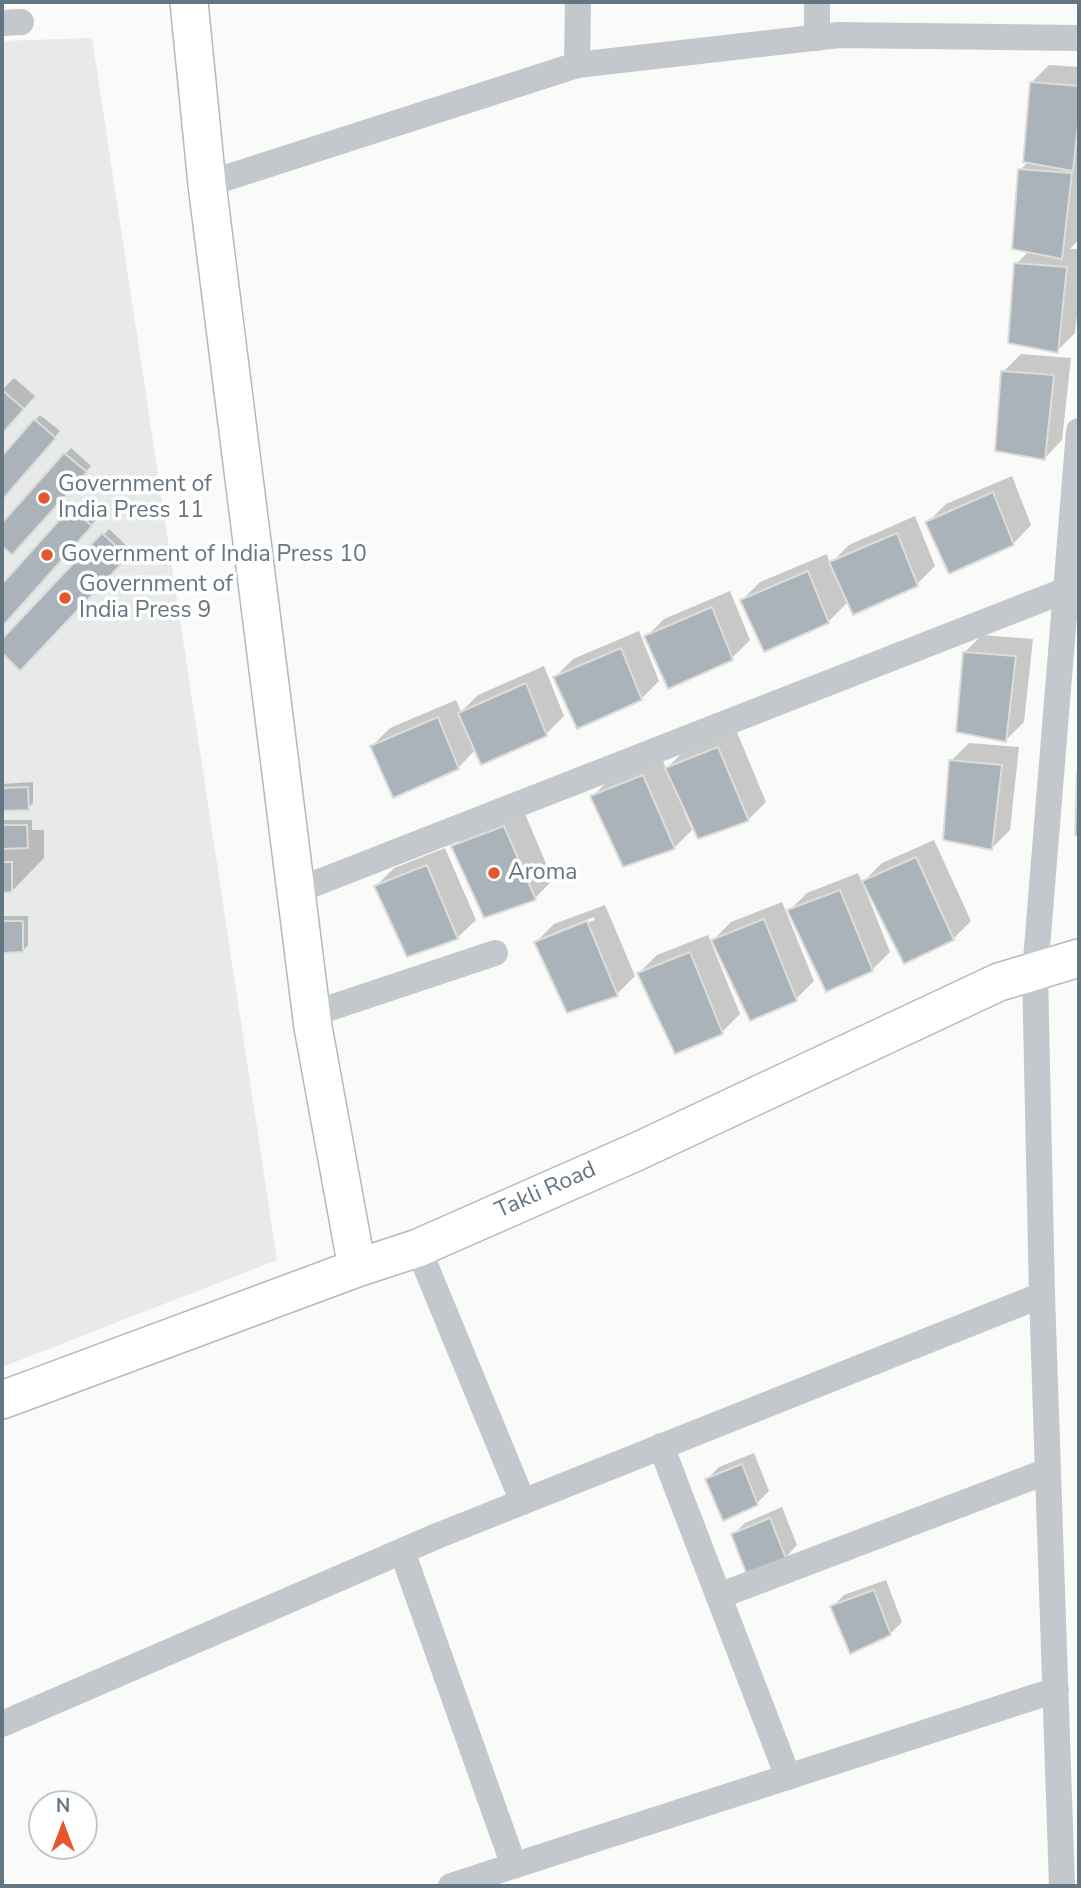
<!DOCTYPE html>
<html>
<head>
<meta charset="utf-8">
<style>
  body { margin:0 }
  #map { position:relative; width:1081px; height:1888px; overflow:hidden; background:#fafaf8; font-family:"Nunito Sans",sans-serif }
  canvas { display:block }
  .frame { position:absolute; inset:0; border:4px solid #657683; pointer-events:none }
  .north { position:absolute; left:28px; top:1790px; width:70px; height:70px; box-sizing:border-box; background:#fff; border:2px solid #c1c8cd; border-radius:50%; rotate:0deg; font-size:19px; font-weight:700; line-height:28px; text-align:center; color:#657683 }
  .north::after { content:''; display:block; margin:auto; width:24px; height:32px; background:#e4572e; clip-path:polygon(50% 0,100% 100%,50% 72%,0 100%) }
</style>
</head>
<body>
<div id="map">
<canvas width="1081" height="1888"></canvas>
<div class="frame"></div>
<div class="north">N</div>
</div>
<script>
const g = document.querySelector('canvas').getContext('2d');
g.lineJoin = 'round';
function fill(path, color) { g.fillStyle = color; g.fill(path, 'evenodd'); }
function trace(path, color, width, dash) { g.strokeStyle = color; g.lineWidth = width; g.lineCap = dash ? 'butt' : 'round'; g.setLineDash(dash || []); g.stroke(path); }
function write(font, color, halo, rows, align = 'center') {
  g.font = font + ' "Nunito Sans",sans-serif'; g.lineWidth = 7; g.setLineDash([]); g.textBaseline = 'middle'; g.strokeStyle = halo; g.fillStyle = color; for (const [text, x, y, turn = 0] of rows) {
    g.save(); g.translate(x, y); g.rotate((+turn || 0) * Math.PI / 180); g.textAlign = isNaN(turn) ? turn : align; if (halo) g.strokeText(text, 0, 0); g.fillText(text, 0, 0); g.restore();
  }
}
fill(new Path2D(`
  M92,38L277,1260L2,1367V41Z`), '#e8e9e9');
fill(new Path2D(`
  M1049,65L1079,67V239L1070,249H1079V297L1075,333L1057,351L1016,264L1029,251L1020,170L1029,161L1031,83Z
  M1021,354L1071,358L1062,440L1044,459L1003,372Z
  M14,378L35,396L2,434V390Z
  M40,415L60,431L2,498V459Z
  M71,448L91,466L12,553L2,543V526Z
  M1012,476L1031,525L1013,544L928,522L946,504Z
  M78,503L96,520L2,625V586Z
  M915,516L935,566L917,584L849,601L828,622L742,600L760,582L827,554L830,564L849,545Z
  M109,529L132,551L20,668L2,651V642Z
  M730,591L750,640L732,658L646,637L664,619Z
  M639,631L659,681L641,699L555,677L573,659Z
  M982,635L1033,639L1024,722L1006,740L964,653Z
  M544,666L564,716L546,734L476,749L458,768L372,746L390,728L456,700L461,712L478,695Z
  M736,730L766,802L748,820L687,811L684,812L692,830L674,848L593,796L611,778L662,758L666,769L685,750Z
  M969,743L1019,747L1010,830L992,848L951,761Z
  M33,782V803L28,808L2,809V784Z
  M523,809L553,880L535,898L454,847L472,829Z
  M2,820H32V830H44V858L12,891H2Z
  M934,840L971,921L953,939L865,883L863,884L890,952L872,970L789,911L807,893L858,873L862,883L882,863Z
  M445,848L476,920L457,938L408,955L376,886L394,868Z
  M782,902L814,981L796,999L713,940L731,922Z
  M605,905L635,976L617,994L536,942L554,924ZM594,917L595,920L556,935V932Z
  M2,916H28V945L23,951H2Z
  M708,935L740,1014L722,1032L639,973L657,955Z
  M754,1453L769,1491L757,1503L707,1479L719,1467Z
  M782,1507L797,1545L785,1558L733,1535L745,1523Z
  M886,1580L902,1622L890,1634L832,1607L844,1595Z`), '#0003');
const building = new Path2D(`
  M1030,82L1079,86V115L1073,171L1023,162Z
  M1018,169L1072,173L1062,259L1012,249Z
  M1014,263L1067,267L1058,353L1008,343Z
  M1001,371L1054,375L1045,460L995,451Z
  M2,390L24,409L2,434Z
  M34,419L56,438L2,500V456Z
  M64,453L87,472L12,555L2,546V523Z
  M993,492L1014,545L949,574L925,522Z
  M71,507L92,526L2,627V584Z
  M102,533L128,557L20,671L2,653V639Z
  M897,533L918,586L853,615L829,562Z
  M808,571L829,623L764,652L740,600Z
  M712,607L733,660L668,689L644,636Z
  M621,648L642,700L577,729L553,677Z
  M963,652L1016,656L1006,742L956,732Z
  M526,683L547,736L481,765L458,713Z
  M438,717L459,769L393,798L370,746Z
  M718,747L749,821L698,839L665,768Z
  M949,760L1002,765L992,850L943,840Z
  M1077,773H1079V836L1075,835Z
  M643,775L675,849L623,867L590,796Z
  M28,787L29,810L2,811V788Z
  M2,825H27L28,848L2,849Z
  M504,826L536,900L484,918L451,846Z
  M916,857L954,940L904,964L862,881Z
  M2,862H12V892L2,893Z
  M427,865L458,939L407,957L374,886Z
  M840,890L873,971L826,992L787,910Z
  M764,919L797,1001L750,1021L711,940Z
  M2,921H23V952L2,953Z
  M587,921L618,996L567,1013L534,942Z
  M690,952L723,1034L675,1054L637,973Z
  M742,1464L758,1505L723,1521L705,1479Z
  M770,1518L786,1559L747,1575L731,1534Z
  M874,1590L891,1635L850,1654L830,1606Z`);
fill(building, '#aab3b9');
trace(building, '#dcdcda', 2);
const secondary = new Path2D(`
  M189,2L207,184L313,1027L357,1268
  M2,1400L357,1268L418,1248L636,1152L999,982L1079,958`);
trace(secondary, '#b3babf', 40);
trace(new Path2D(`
  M2,23L21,22
  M817,38V2
  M577,65L839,35L1079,38
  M207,184L577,65L578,2
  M296,891L1066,590
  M312,1014L495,953
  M418,1248L523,1502
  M661,1446L788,1777
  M402,1551L514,1866
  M719,1596L1048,1471
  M2,1724L437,1536L1042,1295
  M451,1886L1056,1690
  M1062,1886L1042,1295L1035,972L1079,431`), '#c3c8cc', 26);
trace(secondary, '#fff', 37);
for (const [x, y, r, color] of [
  [44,498,7,"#e4572e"],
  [47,555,7,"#e4572e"],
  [65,598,7,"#e4572e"],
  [494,873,7,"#e4572e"]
]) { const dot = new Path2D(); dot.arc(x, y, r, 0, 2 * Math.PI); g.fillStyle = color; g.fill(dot); trace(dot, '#fff', 2.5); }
write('23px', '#657683', '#fff', [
  ["Government of",58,485],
  ["India Press 11",58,511],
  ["Government of India Press 10",61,555],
  ["Government of",79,585],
  ["India Press 9",79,611],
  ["Aroma",508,873]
], 'left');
write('23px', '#657683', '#fff', [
  ["Takli Road",546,1191,-24]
]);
</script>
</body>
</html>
